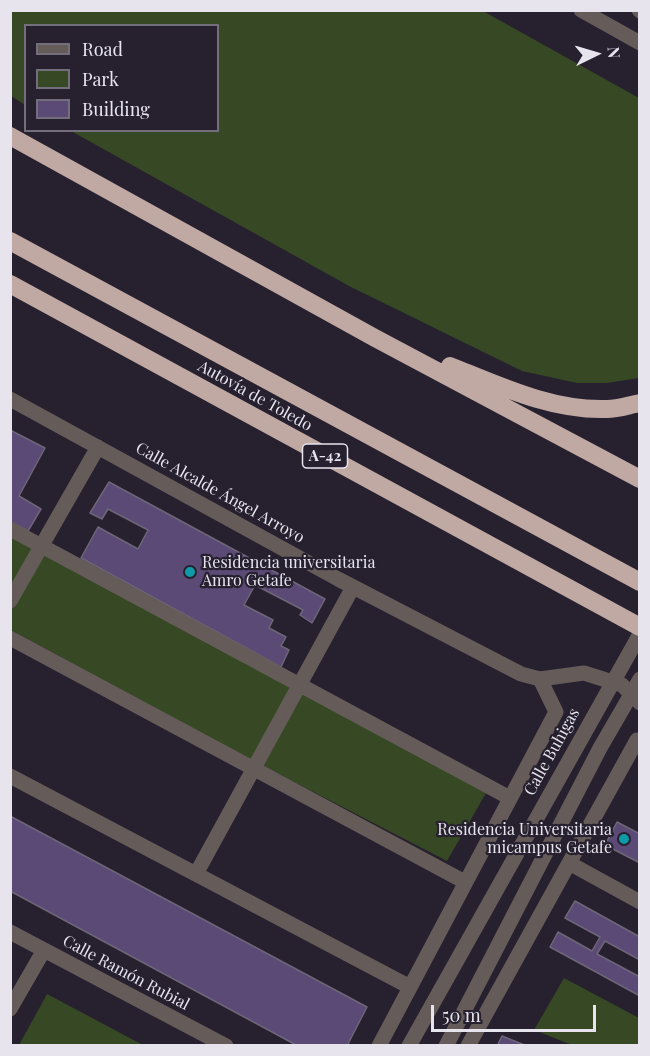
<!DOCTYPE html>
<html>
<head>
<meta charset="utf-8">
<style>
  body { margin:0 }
  #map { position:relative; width:650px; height:1056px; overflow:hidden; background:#26202f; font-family:"Playfair Display",serif }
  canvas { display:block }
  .frame { position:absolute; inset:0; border:12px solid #e7e4ee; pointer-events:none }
  .legend { position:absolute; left:24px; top:24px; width:195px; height:108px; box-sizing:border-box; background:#26202f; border:2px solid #736e7b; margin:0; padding:8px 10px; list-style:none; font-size:18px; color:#e7e4ee }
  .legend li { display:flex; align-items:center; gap:12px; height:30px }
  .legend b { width:30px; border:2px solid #736e7b }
  .north { position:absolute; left:566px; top:24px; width:60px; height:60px; -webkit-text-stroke:4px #26202f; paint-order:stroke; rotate:85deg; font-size:16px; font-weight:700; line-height:24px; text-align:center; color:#e7e4ee }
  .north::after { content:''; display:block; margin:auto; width:21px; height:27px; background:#e7e4ee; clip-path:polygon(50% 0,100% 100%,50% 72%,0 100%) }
  .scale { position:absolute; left:431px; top:1005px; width:165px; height:27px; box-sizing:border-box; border:3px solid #e7e4ee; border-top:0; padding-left:8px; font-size:18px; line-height:21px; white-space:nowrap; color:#e7e4ee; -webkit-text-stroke:4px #26202f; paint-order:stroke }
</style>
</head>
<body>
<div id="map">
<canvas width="650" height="1056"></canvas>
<div class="frame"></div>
<ul class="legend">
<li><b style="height:8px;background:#655b59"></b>Road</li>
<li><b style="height:16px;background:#364824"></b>Park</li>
<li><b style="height:16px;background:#5c4a76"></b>Building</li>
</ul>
<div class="north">N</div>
<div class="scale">50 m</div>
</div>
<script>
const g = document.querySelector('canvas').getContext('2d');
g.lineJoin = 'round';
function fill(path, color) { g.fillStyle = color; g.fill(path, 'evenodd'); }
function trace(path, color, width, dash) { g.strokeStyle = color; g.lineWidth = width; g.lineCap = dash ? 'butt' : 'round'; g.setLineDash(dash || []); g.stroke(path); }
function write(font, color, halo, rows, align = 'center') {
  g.font = font + ' "Playfair Display",serif'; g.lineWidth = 4.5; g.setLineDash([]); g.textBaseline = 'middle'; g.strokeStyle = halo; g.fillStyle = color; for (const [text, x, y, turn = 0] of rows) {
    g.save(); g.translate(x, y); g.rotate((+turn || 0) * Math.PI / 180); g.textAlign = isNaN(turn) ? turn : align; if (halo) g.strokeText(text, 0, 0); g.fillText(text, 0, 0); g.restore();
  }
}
fill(new Path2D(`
  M11,10L483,11L639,98V378L607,383H577L522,371L349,286L71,131L218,130V26H26L25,105L11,96Z
  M10,534L486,793L447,861L244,756L11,630Z
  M564,978L639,1018V1045H572L534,1030Z
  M47,994L143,1045H19Z`), '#364824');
const building = new Path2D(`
  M10,430L45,448L19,496L41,509L28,531L10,522Z
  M109,482L325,599L312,623L300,615L303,610L255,585L244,605L273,620L269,628L286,637L281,646L289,650L281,667L81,558L98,527L138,549L148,530L108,509L102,519L90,513Z
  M10,816L367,1007L347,1046H298L10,891Z
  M617,822L640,834V863L605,845Z
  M575,901L640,937V960L605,941L597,954L640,977V996L550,947L558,932L592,951L600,937L565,918Z
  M502,1036L527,1046H497Z`);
fill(building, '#5c4a76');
trace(building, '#6d6678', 1.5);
trace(new Path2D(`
  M581,10L640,43
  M639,10L640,11
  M10,399L338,579L521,674L540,679L584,673L622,685L640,703
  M10,529L510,798
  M10,601L98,447
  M10,638L465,882
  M10,776L410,987
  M569,863L640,902
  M196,874L353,587
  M10,932L226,1046
  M10,1009L44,950
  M379,1046L556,712L540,679
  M409,1046L640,634
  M446,1046L600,748L640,679
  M468,1046L637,740H640`), '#655b59', 15);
trace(new Path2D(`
  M10,136L375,338L640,479
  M10,241L640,582
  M10,284L640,627
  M450,366C500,386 552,411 607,409C618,409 629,405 640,403`), '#c0a9a3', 18);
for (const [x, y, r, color] of [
  [190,572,6,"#0f9aa8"],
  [624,839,6,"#0f9aa8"]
]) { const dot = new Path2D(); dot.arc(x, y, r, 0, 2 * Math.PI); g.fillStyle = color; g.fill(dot); trace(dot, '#26202f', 2); }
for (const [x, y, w] of [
  [325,456,45]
]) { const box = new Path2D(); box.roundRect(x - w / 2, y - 12, w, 24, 4.5); g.fillStyle = '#26202f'; g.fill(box); trace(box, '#e7e4ee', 1.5); }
write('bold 15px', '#e7e4ee', null, [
  ["A-42",325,456]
]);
write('16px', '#e7e4ee', '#26202f', [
  ["Autovía de Toledo",255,396,29],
  ["Calle Alcalde Ángel Arroyo",220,493,29],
  ["Calle Buhigas",552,752,-61],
  ["Calle Ramón Rubial",126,973,28]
]);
write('16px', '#e7e4ee', '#26202f', [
  ["Residencia universitaria",202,563],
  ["Amro Getafe",202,581],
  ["Residencia Universitaria",612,830,"right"],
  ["micampus Getafe",612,848,"right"]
], 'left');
</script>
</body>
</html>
